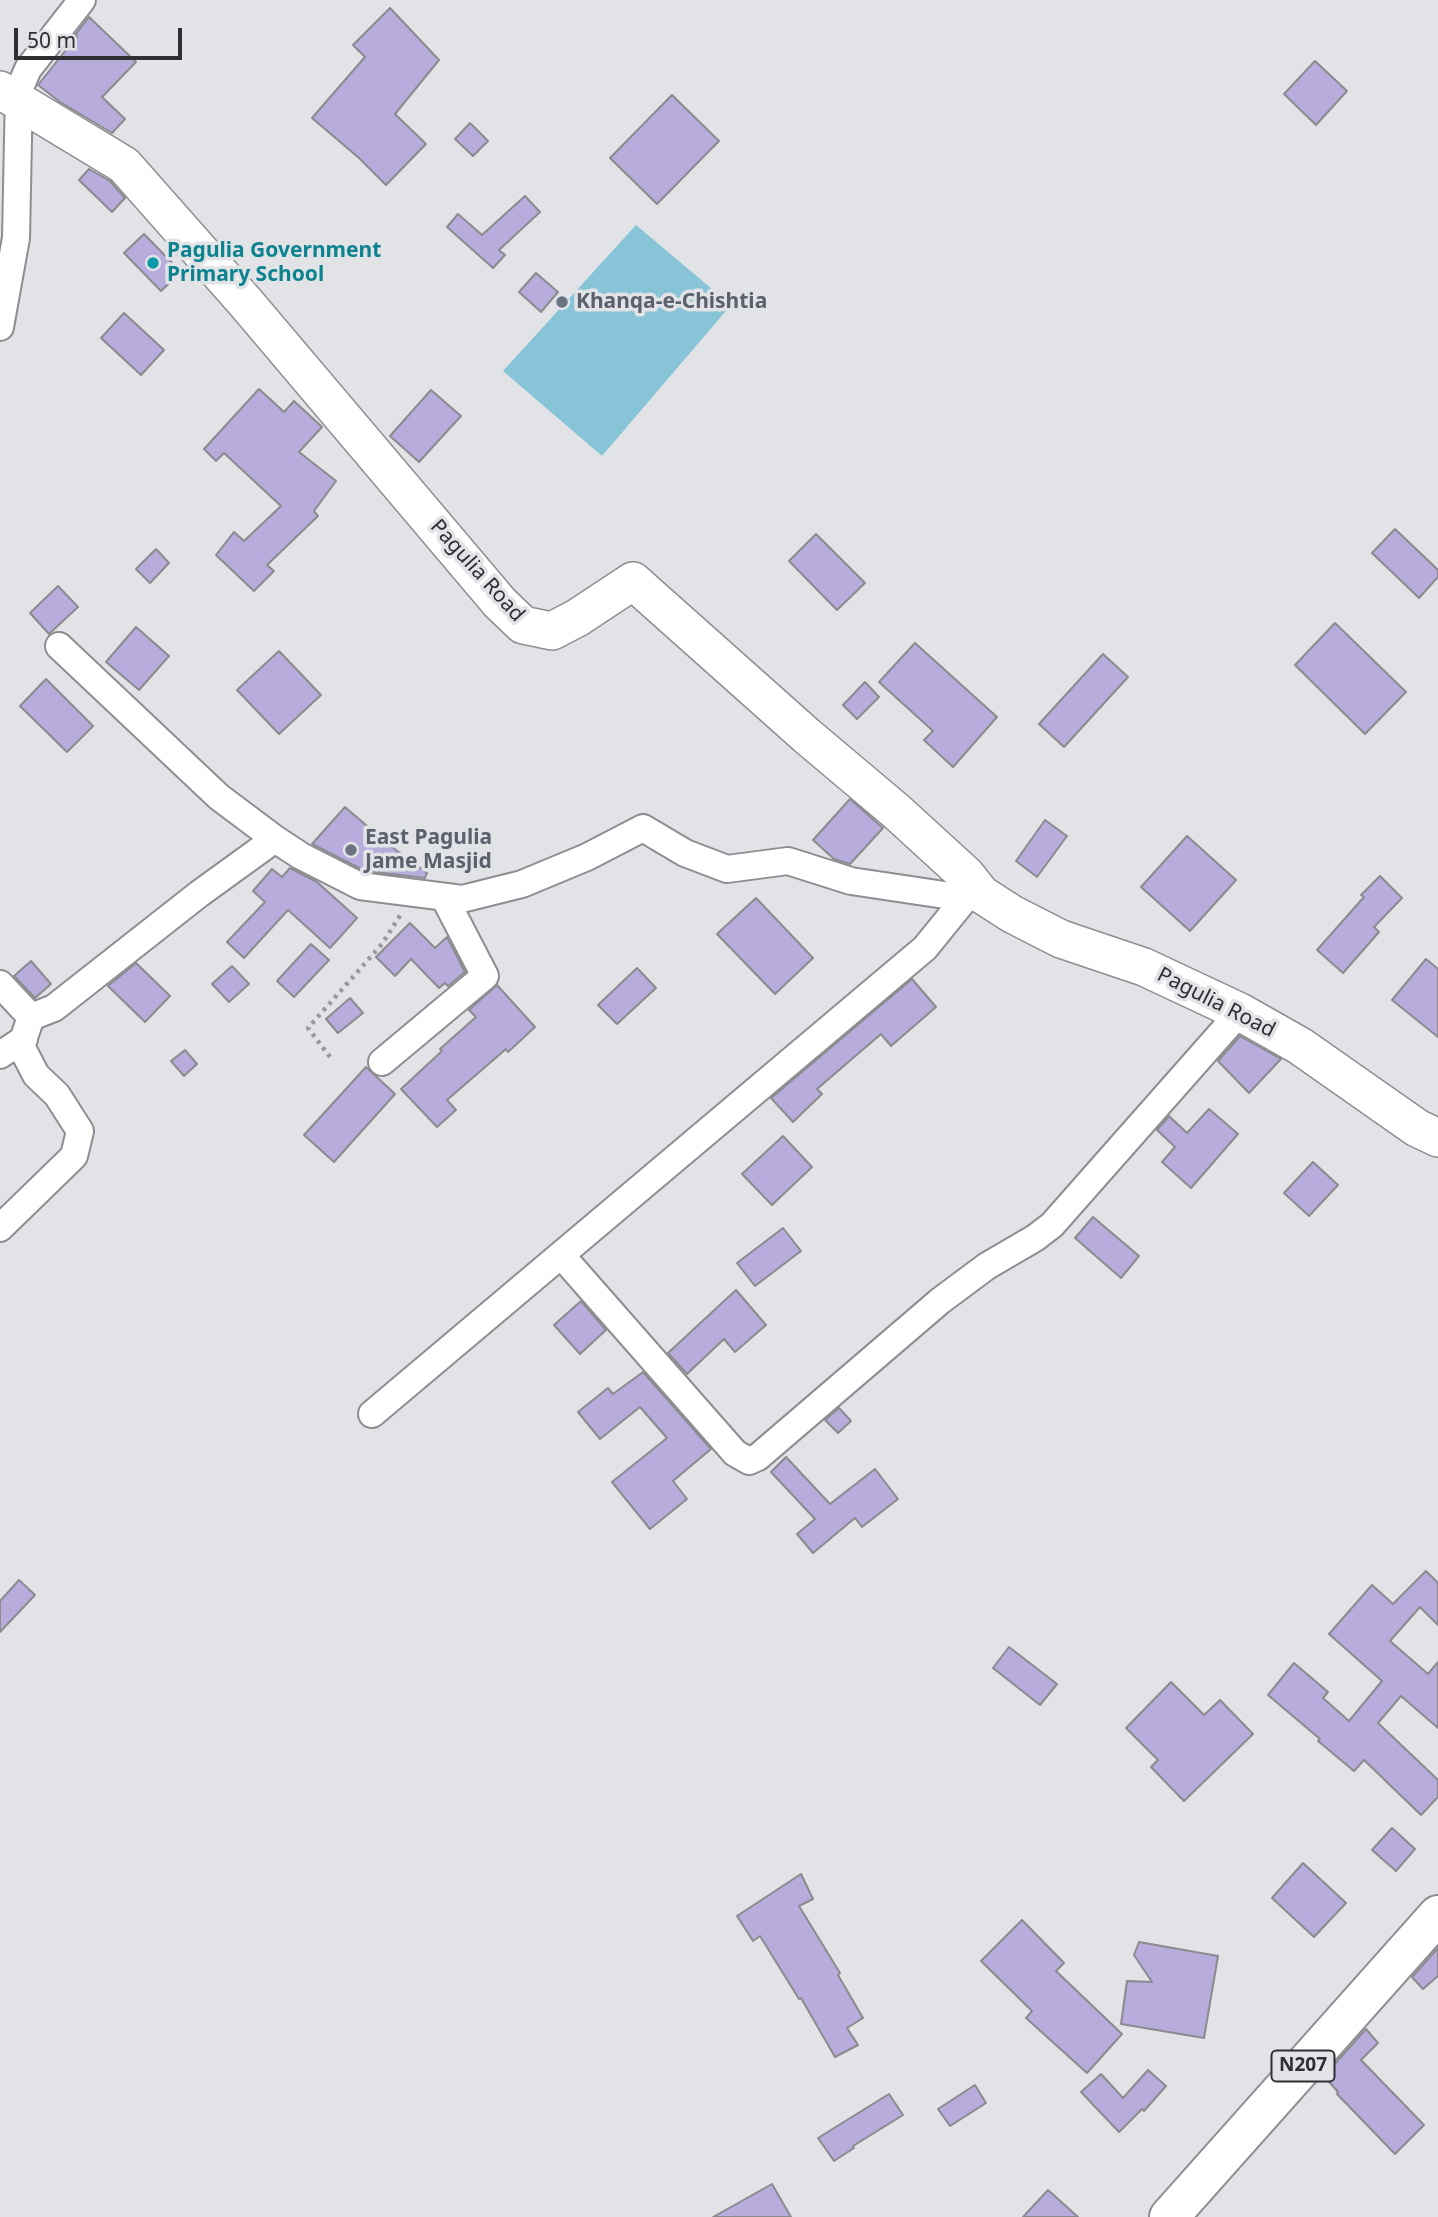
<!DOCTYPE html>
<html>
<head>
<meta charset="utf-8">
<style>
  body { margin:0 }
  #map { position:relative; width:1438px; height:2217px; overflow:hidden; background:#e1e3e7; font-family:"Noto Sans",sans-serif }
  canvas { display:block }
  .scale { position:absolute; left:14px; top:28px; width:168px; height:32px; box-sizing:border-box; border:4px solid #2e2f31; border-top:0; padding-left:9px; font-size:21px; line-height:24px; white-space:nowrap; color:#2e2f31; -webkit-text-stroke:5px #e1e3e7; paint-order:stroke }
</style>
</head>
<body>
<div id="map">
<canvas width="1438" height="2217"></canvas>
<div class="scale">50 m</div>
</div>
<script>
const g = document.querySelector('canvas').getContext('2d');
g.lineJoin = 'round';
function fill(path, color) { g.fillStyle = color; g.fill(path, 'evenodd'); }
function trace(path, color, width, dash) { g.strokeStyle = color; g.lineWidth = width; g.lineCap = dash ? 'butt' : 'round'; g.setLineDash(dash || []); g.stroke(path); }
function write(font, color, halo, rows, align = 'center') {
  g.font = font + ' "Noto Sans",sans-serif'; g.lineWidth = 7; g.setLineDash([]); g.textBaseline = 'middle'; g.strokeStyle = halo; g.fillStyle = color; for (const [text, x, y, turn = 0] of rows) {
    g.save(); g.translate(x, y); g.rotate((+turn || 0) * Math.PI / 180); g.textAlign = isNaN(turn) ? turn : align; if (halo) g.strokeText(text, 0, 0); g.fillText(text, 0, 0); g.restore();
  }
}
fill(new Path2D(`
  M636,225L731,305L602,456L503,371Z`), '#88c4d7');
const building = new Path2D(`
  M390,8L439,60L395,114L426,144L386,185L359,158L312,118L365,57L353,45Z
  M89,17L136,62L102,97L125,119L112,133L60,102L38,85L77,36L75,35Z
  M1315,61L1347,91L1316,125L1284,94Z
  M672,95L719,141L657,204L610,158Z
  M470,123L488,141L473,156L455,139Z
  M89,169L110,181L125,198L112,212L79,180Z
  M525,196L540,212L499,250L505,255L493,268L447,227L458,214L482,235Z
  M144,234L181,272L161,291L124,253Z
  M536,273L558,292L541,312L519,292Z
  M124,313L164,350L141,375L101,338Z
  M259,389L284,412L294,401L322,427L299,452L336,481L314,511L318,516L267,565L274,571L254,591L216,555L234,532L244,541L281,506L224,453L216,461L204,449Z
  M431,390L461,416L419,462L390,436Z
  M1395,529L1438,570V577L1419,598L1372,553Z
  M816,534L865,583L837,610L789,561Z
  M156,549L169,563L150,583L136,569Z
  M58,586L78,607L49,634L30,613Z
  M1335,623L1406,692L1365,734L1295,665Z
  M136,627L169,656L139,690L106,662Z
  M915,643L997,717L953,767L924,740L933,731L879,682Z
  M279,651L321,695L279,734L237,690Z
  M1103,654L1128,677L1064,747L1039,724Z
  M46,679L93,726L67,752L20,706Z
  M865,682L879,697L857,719L843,705Z
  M850,799L883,828L850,864L834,859L813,840Z
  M345,807L388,844L427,873L425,878L365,871L312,844Z
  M1045,820L1067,836L1037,877L1016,861Z
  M1187,836L1236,880L1190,931L1141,887Z
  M290,868L317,882L357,918L330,948L288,910L244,958L227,942L265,902L253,891L272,869L282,877Z
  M1380,876L1402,898L1374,927L1379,932L1343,973L1317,950L1364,897L1361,895Z
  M756,898L813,958L775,994L717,934Z
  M410,923L435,948L447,937L465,972L448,986L445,983L439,988L411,959L395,976L376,957Z
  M311,944L329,960L294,997L277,981Z
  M1426,959L1438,969V1037L1392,1000Z
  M31,961L51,984L35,998L14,976Z
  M136,963L170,996L145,1022L108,986Z
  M232,966L249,984L229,1002L212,984Z
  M637,968L656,988L617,1024L598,1005Z
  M912,979L936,1007L891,1046L881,1034L817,1089L822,1094L793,1122L771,1098Z
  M497,985L535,1027L508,1052L506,1049L447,1100L456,1110L437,1127L401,1089L442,1051L440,1049L476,1017L469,1010Z
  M350,998L363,1013L338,1033L326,1019Z
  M1240,1036L1281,1059L1249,1093L1218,1061Z
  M185,1050L197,1064L184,1076L171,1061Z
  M366,1067L395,1094L334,1162L304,1135Z
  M1209,1109L1238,1134L1191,1188L1162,1162L1175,1147L1157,1130L1169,1116L1187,1133Z
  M783,1136L812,1167L772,1205L742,1174Z
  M1313,1162L1338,1185L1309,1216L1284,1193Z
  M1093,1217L1139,1256L1121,1278L1075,1238Z
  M783,1228L801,1251L755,1286L737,1263Z
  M736,1290L766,1325L735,1352L724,1339L687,1374L668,1353Z
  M581,1301L606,1330L580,1354L554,1325Z
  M643,1372L711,1449L673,1481L687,1499L650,1529L612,1482L667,1438L640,1407L600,1439L578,1412L608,1388L613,1394Z
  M839,1408L851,1421L838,1433L825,1420Z
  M786,1457L830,1504L875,1469L898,1499L862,1527L855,1518L813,1553L797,1534L815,1519L771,1472Z
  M1426,1571L1438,1583V1625L1420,1607L1390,1641L1428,1674L1438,1662V1728L1401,1696L1378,1723L1438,1780V1797L1421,1815L1364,1760L1354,1771L1318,1741L1320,1739L1268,1695L1294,1663L1328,1692L1323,1698L1349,1721L1382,1681L1329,1634L1372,1585L1393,1604Z
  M19,1580L35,1595L0,1632V1601Z
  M1009,1647L1057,1684L1040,1705L993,1668Z
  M1171,1682L1204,1715L1220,1700L1253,1734L1184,1801L1151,1767L1158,1760L1126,1728Z
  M1392,1828L1415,1849L1396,1871L1372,1850Z
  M1303,1863L1346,1903L1314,1937L1272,1898Z
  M801,1874L813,1899L799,1906L840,1973L838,1975L863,2018L847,2028L858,2045L835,2057L801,1998L799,1999L760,1936L753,1941L737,1916Z
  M1022,1920L1064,1963L1056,1971L1122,2034L1087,2073L1026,2018L1032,2011L981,1961Z
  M1139,1942L1218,1956L1204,2038L1121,2024L1127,1981L1152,1982L1134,1955Z
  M1438,1948V1976L1423,1989L1412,1977Z
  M1366,2029L1378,2043L1361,2060L1424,2125L1395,2154L1337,2094L1338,2092L1324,2076Z
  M1148,2070L1166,2086L1144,2111L1142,2109L1119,2132L1081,2092L1101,2074L1123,2098Z
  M975,2085L986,2103L950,2126L938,2109Z
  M889,2094L903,2115L853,2146L854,2148L834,2161L818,2138Z
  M772,2184L791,2217H713Z
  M1048,2190L1078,2217H1023Z`);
fill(building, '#b7acdb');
trace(building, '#8b8a8e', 2);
const street = new Path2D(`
  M0,327L16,238L19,90L28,69L82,0
  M59,646L219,797L275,839
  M0,984L31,1017L54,1008L199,894L275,839L301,856L360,886L462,899L522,884L587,857L643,828L685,853L727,869L788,861L851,881L951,896L981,894
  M0,1055L24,1039
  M382,1062L485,976L444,897
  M0,1228L74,1156L80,1131L57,1095L36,1075L21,1046L31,1017
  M561,1255L735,1453L749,1461L758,1457L940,1301L987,1266L1035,1238L1052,1225L1240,1012
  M372,1414L925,948L968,895`);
const secondary = new Path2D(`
  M0,90L124,165L246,303L500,603L523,625L552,631L577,618L633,581L807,736L896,811L966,875L981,894L1012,914L1061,939L1144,967L1240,1012L1300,1046L1417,1128L1438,1138`);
const highway = new Path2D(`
  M1169,2217L1438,1915`);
trace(street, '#8c8e92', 30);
trace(secondary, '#8c8e92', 40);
trace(highway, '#8c8e92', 42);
trace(new Path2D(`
  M330,1057L308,1028L382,944L401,914`), '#98999d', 4.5, [3.5, 5]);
trace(street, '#fff', 26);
trace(secondary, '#fff', 37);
trace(highway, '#fff', 38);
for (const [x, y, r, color] of [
  [153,263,7,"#0f9aa8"],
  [562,302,7,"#6b7280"],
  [351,850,7,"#6b7280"]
]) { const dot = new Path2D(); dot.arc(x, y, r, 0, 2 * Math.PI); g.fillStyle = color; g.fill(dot); trace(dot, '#e1e3e7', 2.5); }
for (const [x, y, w] of [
  [1303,2066,63]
]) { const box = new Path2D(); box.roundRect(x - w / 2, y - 15.5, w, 31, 5); g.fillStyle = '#e1e3e7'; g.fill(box); trace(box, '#2e2f31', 2); }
write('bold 19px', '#2e2f31', null, [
  ["N207",1303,2066]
]);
write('bold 21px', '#0d838f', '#e1e3e7', [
  ["Pagulia Government",167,251],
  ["Primary School",167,275]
], 'left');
write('bold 21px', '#5b616d', '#e1e3e7', [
  ["Khanqa-e-Chishtia",576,302],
  ["East Pagulia",365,838],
  ["Jame Masjid",365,862]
], 'left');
write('21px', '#2e2f31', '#e1e3e7', [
  ["Pagulia Road",477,571,48],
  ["Pagulia Road",1216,1003,27]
]);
</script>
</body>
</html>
